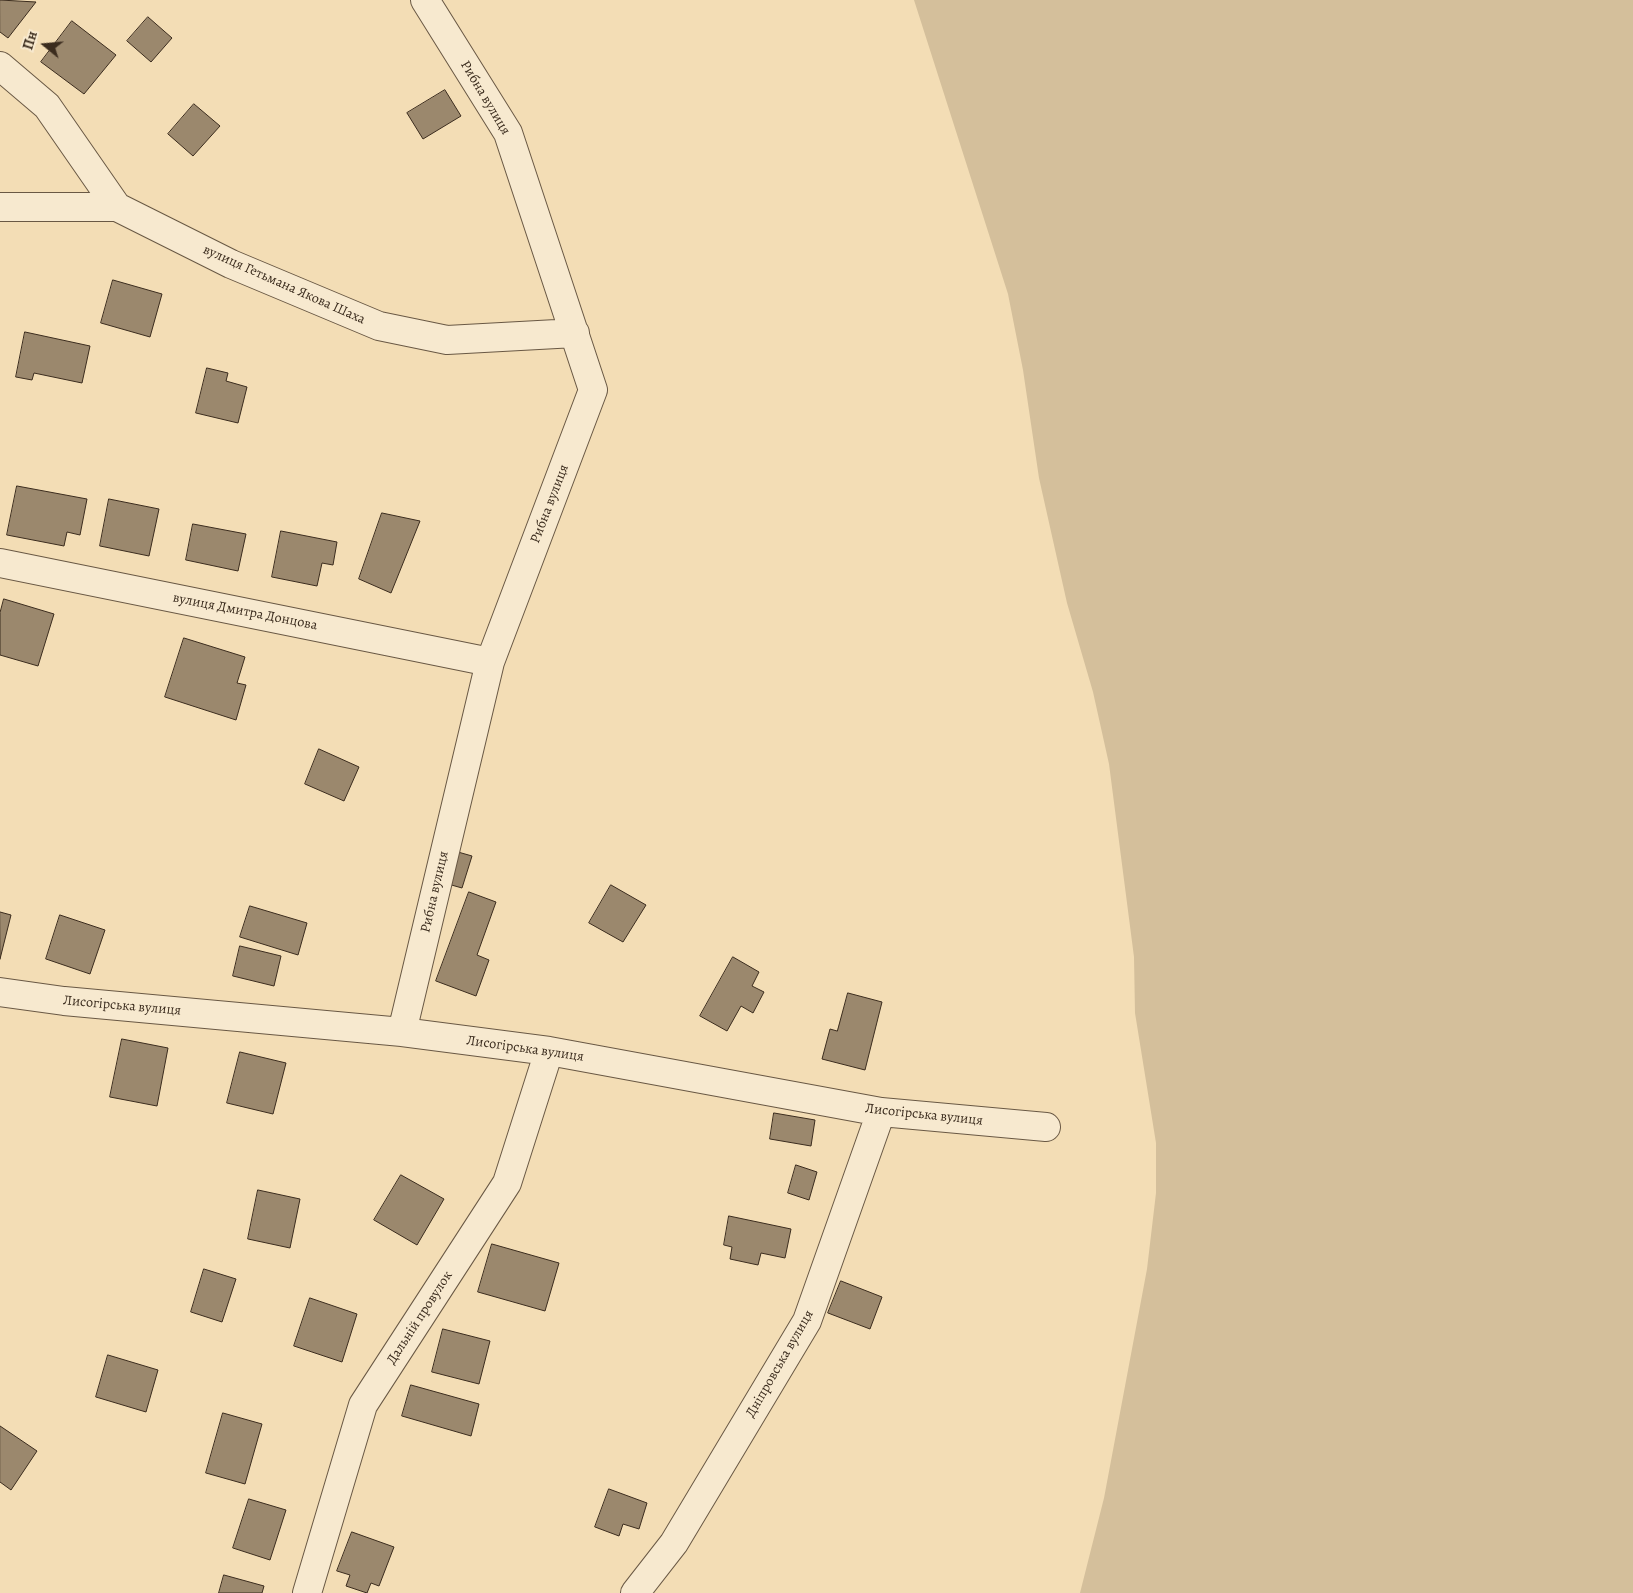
<!DOCTYPE html>
<html>
<head>
<meta charset="utf-8">
<style>
  body { margin:0 }
  #map { position:relative; width:1633px; height:1593px; overflow:hidden; background:#f3ddb5; font-family:Alegreya,serif }
  canvas { display:block }
  .north { position:absolute; left:20px; top:20px; width:50px; height:50px; -webkit-text-stroke:4px #f7e9cf; paint-order:stroke; rotate:287deg; font-size:14px; font-weight:700; line-height:20px; text-align:center; color:#3b2c1e }
  .north::after { content:''; display:block; margin:auto; width:18px; height:22px; background:#3b2c1e; clip-path:polygon(50% 0,100% 100%,50% 72%,0 100%) }
</style>
</head>
<body>
<div id="map">
<canvas width="1633" height="1593"></canvas>
<div class="north">Пн</div>
</div>
<script>
const g = document.querySelector('canvas').getContext('2d');
g.lineJoin = 'round';
function fill(path, color) { g.fillStyle = color; g.fill(path, 'evenodd'); }
function trace(path, color, width, dash) { g.strokeStyle = color; g.lineWidth = width; g.lineCap = dash ? 'butt' : 'round'; g.setLineDash(dash || []); g.stroke(path); }
function write(font, color, halo, rows, align = 'center') {
  g.font = font + ' Alegreya,serif'; g.lineWidth = 4; g.setLineDash([]); g.textBaseline = 'middle'; g.strokeStyle = halo; g.fillStyle = color; for (const [text, x, y, turn = 0] of rows) {
    g.save(); g.translate(x, y); g.rotate((+turn || 0) * Math.PI / 180); g.textAlign = isNaN(turn) ? turn : align; if (halo) g.strokeText(text, 0, 0); g.fillText(text, 0, 0); g.restore();
  }
}
fill(new Path2D(`
  M914,0H1633V1593H1080L1104,1498L1147,1269L1156,1193V1143L1135,1013L1134,957L1109,764L1093,692L1067,603L1039,478L1023,370L1008,294Z`), '#d4bf9b');
const building = new Path2D(`
  M0,0L36,2L8,38L0,32Z
  M148,17L172,38L151,62L127,41Z
  M72,21L116,55L84,94L41,62Z
  M445,90L461,116L423,139L407,113Z
  M194,104L220,126L193,156L168,134Z
  M113,280L162,294L150,337L101,323Z
  M25,332L90,346L82,383L34,373L32,380L16,377Z
  M207,368L228,373L226,381L247,387L238,423L196,413Z
  M17,486L87,499L80,535L67,532L64,546L7,535Z
  M109,499L159,509L149,556L100,546Z
  M382,513L420,521L391,593L359,579Z
  M193,524L246,534L238,571L186,560Z
  M281,531L337,542L333,565L322,563L317,586L272,577Z
  M4,599L54,614L38,666L0,655V613Z
  M184,638L245,657L237,683L246,685L236,720L165,697Z
  M319,749L359,767L344,801L305,784Z
  M451,850L472,856L462,888L441,882Z
  M611,885L646,905L623,942L589,923Z
  M469,892L496,902L477,955L489,960L476,996L436,981Z
  M250,906L307,923L298,955L240,937Z
  M0,912L11,915L0,959Z
  M60,915L105,930L90,974L46,959Z
  M240,946L281,956L274,986L233,976Z
  M733,957L759,972L752,986L764,992L753,1013L741,1006L727,1031L700,1016Z
  M848,993L882,1002L865,1070L822,1059L830,1029L837,1031Z
  M122,1039L168,1048L157,1106L110,1097Z
  M240,1052L286,1063L273,1114L227,1103Z
  M774,1113L815,1120L811,1146L770,1139Z
  M796,1165L817,1172L809,1200L788,1193Z
  M401,1175L444,1199L417,1245L374,1220Z
  M258,1190L300,1199L290,1248L248,1239Z
  M729,1216L791,1229L785,1258L761,1253L758,1265L730,1259L732,1247L724,1245Z
  M492,1244L559,1263L545,1311L478,1292Z
  M204,1269L236,1279L222,1322L191,1312Z
  M841,1281L882,1297L870,1329L828,1313Z
  M310,1298L357,1314L342,1362L294,1346Z
  M443,1329L490,1341L479,1384L432,1372Z
  M108,1355L158,1370L146,1412L96,1397Z
  M411,1385L479,1404L471,1436L402,1416Z
  M223,1413L262,1424L245,1484L206,1473Z
  M0,1426L37,1451L11,1490L0,1482Z
  M609,1489L647,1503L639,1529L623,1524L619,1536L595,1527Z
  M249,1499L286,1510L270,1560L233,1548Z
  M352,1532L394,1547L379,1586L371,1583L367,1593L346,1586L350,1575L337,1571Z
  M224,1575L264,1586L262,1593H219Z`);
fill(building, '#9b886d');
trace(building, '#3b2c1e', 1);
const minor = new Path2D(`
  M0,66L47,106L117,207
  M0,207H117L231,264L379,326L447,340L575,333
  M0,563L490,662
  M0,992L64,1001L402,1032L549,1051L881,1112L1046,1127
  M402,1032L490,662L593,390L508,133L425,0
  M307,1593L363,1405L507,1183L549,1051
  M635,1593L674,1543L807,1321L881,1112`);
trace(minor, '#695844', 30);
trace(minor, '#f7e9cf', 28);
write('14px', '#3b2c1e', '#f7e9cf', [
  ["Рибна вулиця",485,98,59],
  ["вулиця Гетьмана Якова Шаха",284,285,24],
  ["Рибна вулиця",550,504,-69],
  ["вулиця Дмитра Донцова",245,612,11],
  ["Рибна вулиця",435,892,-77],
  ["Лисогірська вулиця",122,1006,5],
  ["Лисогірська вулиця",525,1049,8],
  ["Лисогірська вулиця",924,1115,6],
  ["Дальній провулок",420,1318,-57],
  ["Дніпровська вулиця",780,1364,-60]
]);
</script>
</body>
</html>
